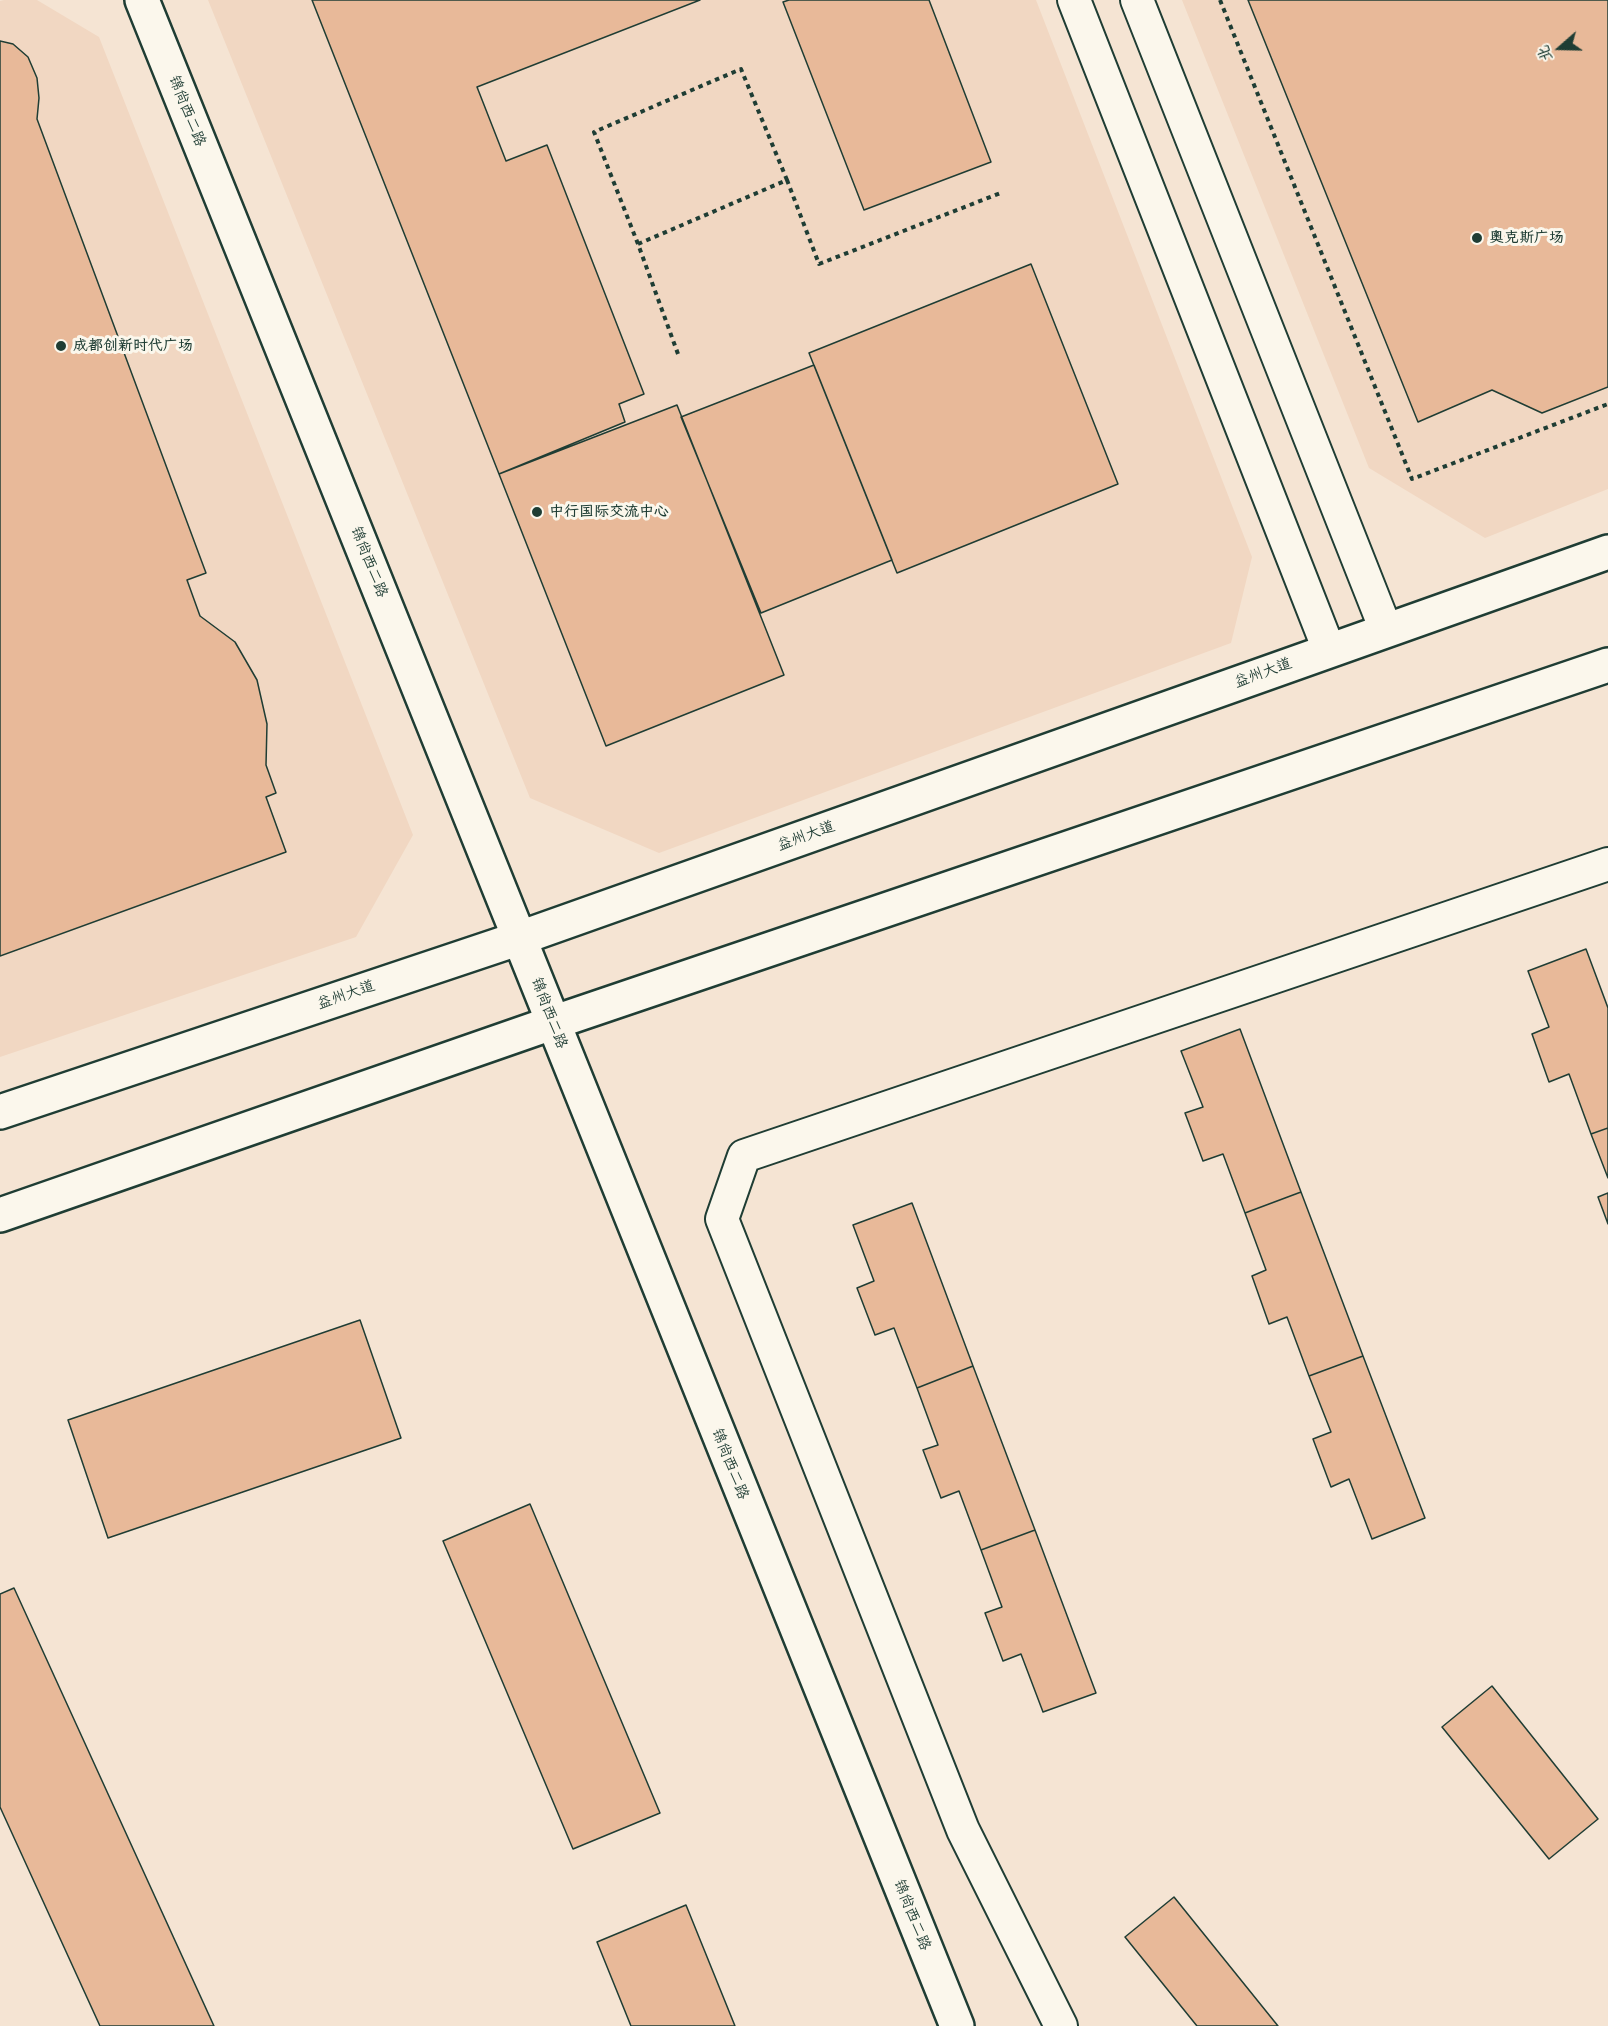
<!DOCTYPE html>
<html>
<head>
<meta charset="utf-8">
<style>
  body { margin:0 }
  #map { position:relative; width:1608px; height:2026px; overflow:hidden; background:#f5e4d3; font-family:"Playpen Sans","LXGW WenKai TC",sans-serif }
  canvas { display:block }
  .north { position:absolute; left:1530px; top:18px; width:60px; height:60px; -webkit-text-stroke:4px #fbf7ec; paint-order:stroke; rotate:250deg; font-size:16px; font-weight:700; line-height:24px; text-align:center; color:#1f3d34 }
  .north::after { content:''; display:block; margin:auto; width:21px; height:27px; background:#1f3d34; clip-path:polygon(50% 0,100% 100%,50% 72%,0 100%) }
</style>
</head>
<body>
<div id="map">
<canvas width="1608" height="2026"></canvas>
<div class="north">北</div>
</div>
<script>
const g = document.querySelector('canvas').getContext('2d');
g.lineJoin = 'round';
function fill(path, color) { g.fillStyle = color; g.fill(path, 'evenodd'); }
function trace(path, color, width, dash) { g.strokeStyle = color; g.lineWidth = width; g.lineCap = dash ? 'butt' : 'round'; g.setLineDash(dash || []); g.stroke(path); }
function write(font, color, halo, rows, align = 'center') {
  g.font = font + ' "Playpen Sans","LXGW WenKai TC",sans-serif'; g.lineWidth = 6; g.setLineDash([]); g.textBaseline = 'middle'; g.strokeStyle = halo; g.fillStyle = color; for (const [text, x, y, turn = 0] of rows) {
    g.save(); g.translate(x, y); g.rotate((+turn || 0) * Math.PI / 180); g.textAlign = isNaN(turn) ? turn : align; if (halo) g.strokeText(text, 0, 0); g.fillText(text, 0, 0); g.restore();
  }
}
fill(new Path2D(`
  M4,0H37L99,37L413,835L356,937L0,1057V1Z
  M208,0H1036L1252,557L1231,643L659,853L530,798Z
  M1182,0H1608V489L1485,538L1369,468Z`), '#f1d7c2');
const building = new Path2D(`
  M312,0H700L477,87L506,161L547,145L644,394L619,404L625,422L499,474Z
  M789,0H929L991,162L864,210L783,2Z
  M1248,0H1608V387L1542,413L1492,390L1418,422Z
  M0,41L13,44L28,57L37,78L39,98L37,119L206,573L187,580L200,616L235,642L257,680L267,724L266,765L276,793L266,797L286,852L0,956Z
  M1031,264L1118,484L897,573L809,353Z
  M814,365L892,560L761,613L681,417Z
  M677,405L784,675L606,746L499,474Z
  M1586,949L1608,1008V1128L1591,1134L1569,1074L1549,1082L1532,1034L1549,1027L1528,971Z
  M1240,1029L1301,1192L1245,1213L1223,1154L1203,1161L1185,1113L1203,1107L1181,1051Z
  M1608,1128V1178L1591,1134Z
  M1301,1192L1363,1356L1309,1376L1287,1317L1269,1324L1252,1276L1266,1270L1245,1213Z
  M1608,1193V1224L1598,1197Z
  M912,1203L973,1366L917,1388L894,1328L875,1335L857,1288L874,1281L853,1225Z
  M360,1320L401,1438L108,1538L68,1420Z
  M1363,1356L1425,1518L1372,1539L1349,1479L1331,1487L1313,1439L1331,1432L1309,1376Z
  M973,1366L1035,1530L981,1550L959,1491L941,1498L923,1450L938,1445L917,1388Z
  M530,1504L660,1813L573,1849L443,1541Z
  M1035,1530L1096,1693L1043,1712L1021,1654L1003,1661L985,1613L1002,1607L981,1550Z
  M14,1588L214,2026H100L0,1807V1594Z
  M1492,1686L1598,1819L1549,1859L1442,1727Z
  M1174,1897L1278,2026H1197L1125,1937Z
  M686,1905L735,2026H631L597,1942Z`);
fill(building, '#e8b999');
trace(building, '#1f3d34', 1.5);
const minor = new Path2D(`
  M1074,0L1329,650
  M1137,0L1386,630
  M1061,2026L963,1830L722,1219L744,1156L1608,864`);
const tertiary = new Path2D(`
  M142,0L957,2026`);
const primary = new Path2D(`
  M0,1112L520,938L1608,552
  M0,1215L552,1023L1608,665`);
trace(minor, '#1f3d34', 36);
trace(tertiary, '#1f3d34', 38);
trace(primary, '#1f3d34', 38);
trace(new Path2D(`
  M1220,0L1412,479L1608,404
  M638,244L594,132L741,69L787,180
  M678,354L638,244L787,180L819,264L1003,192`), '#1f3d34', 4, [4.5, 4.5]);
trace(minor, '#fbf7ec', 32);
trace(tertiary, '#fbf7ec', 33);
trace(primary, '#fbf7ec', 33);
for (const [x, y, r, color] of [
  [1477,238,6,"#1f3d34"],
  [61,346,6,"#1f3d34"],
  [537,512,6,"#1f3d34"]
]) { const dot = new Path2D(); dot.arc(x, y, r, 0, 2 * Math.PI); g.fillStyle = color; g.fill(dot); trace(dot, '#fbf7ec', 2); }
write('15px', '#1f3d34', '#fbf7ec', [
  ["锦尚西二路",187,111,68],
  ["锦尚西二路",369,562,68],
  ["益州大道",1263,673,-20],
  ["益州大道",806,836,-20],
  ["益州大道",346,995,-19],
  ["锦尚西二路",549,1013,69],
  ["锦尚西二路",730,1464,68],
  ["锦尚西二路",912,1915,68]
]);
write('bold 15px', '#1f3d34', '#fbf7ec', [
  ["奥克斯广场",1489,238],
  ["成都创新时代广场",73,346],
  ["中行国际交流中心",549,512]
], 'left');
</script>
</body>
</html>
